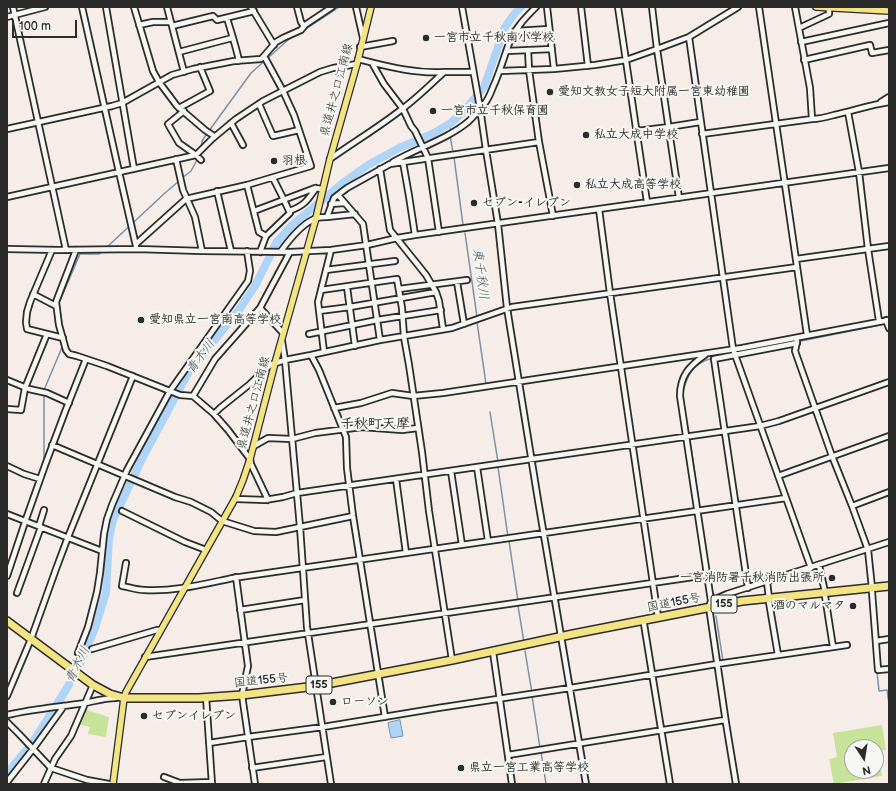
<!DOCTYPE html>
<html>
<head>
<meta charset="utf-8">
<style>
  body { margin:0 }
  #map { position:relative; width:896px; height:791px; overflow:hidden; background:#f7ede8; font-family:"Balsamiq Sans",sans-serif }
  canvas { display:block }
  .frame { position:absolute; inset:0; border:8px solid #2b2b2b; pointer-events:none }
  .north { position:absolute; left:844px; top:739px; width:40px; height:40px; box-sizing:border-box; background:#f6f6f2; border:1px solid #a5a5a2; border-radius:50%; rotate:168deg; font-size:11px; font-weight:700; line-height:16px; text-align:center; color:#2b2b2b }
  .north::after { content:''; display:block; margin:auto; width:14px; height:18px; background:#2b2b2b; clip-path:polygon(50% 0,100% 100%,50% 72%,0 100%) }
  .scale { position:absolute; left:12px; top:20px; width:65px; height:18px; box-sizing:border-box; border:2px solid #2b2b2b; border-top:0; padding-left:5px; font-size:12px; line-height:14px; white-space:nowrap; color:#2b2b2b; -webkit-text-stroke:3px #f6f6f2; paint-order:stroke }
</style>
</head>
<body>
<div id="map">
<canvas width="896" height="791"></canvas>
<div class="frame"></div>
<div class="north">N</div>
<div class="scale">100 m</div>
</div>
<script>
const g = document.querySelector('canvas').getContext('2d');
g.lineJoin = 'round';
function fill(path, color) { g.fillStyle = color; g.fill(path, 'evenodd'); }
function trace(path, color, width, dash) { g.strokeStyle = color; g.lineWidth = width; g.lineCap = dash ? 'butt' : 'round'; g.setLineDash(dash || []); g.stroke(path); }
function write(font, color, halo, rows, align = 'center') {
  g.font = font + ' "Balsamiq Sans","Klee One",sans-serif'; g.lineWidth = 4; g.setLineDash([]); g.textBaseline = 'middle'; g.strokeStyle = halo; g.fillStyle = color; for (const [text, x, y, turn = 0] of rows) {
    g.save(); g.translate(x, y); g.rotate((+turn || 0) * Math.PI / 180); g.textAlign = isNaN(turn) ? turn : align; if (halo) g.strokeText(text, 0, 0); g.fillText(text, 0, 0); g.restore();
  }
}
fill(new Path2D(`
  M84,709L109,717L106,737L88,734L90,727L77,724Z
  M882,725L886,750L878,751L882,776L834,784L829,759L837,757L833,733ZM852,747H876V771H852Z`), '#c7e39a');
const water = new Path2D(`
  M400,720L403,736L391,738L388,723Z`);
fill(water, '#aed5f8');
trace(water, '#7a91a6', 1);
trace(new Path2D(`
  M304,30L339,7
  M450,132L451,123
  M450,135L453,153
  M201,149L202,141L206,135L251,73L288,40L297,34
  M454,157L463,225
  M182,178L191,171L198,158
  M465,233L477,317
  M107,247L165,193L179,181
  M477,322L486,384
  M65,341L66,340L62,325L59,303L80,254H99L103,251
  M801,341L885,324
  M44,390L63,345
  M682,397C686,377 692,363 713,358
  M684,411L689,434
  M490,412L498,462
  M690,440L700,509
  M43,466L44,458V395
  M498,467L508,537
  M845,493L863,546
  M700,513L713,594
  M509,541L518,601
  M518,606L524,642
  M716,616L723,661
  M525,651L532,693
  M877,672L879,691L887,690L889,704
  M532,696L540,748
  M541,752L546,784`), '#7a91a6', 1.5);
trace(new Path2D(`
  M7,773L33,742L67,688L80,664L95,628L106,593L109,538L113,520L143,457L188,373L239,310L255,286L271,254L276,243L292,225L344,182L368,165L399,148L432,134L451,123L464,111L484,87L505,27L515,13L521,7`), '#aed5f8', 8);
const minor = new Path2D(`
  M13,7L66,250
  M82,7L119,172L136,246
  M106,7L134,169
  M134,7L153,71L159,82L177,106L205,130L214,136
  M167,7L184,72
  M251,7L274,45
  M297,7L301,22L304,26
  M356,7L363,38
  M462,7L480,108L486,150L498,224L507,308L538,500L586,784
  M547,7L554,69
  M581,7L588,66
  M618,7L647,202
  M652,7L657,49L679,198
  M759,7C775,116 791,226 807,335
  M795,7L810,88L812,119
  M7,17L45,7
  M227,18C231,32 236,46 239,61
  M139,25L153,22H171
  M172,26L213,16L217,20L254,11
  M799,28L829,14V7
  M515,31L549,29
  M689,37L733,349L811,568
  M801,42L889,23
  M360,47L393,41
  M528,50L529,70L539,142L553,216
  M507,51L552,49
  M179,52L213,43L232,38
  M358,59C386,66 414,74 444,72
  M804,60L870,45L872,53L889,50
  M372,63L384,84L403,109L411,126L415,131L428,158L439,232
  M500,71L554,69L595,65L626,60L657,49L689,37L738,7
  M881,102L889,97
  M259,104L273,136L299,130
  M179,108L210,91L200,67
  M184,111L168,124L179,143L196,155L201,160
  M848,112L859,172L868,249L879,321
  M231,123L243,145
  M7,129L112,106L122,103L172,75L193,69L234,61L261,59L264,56
  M637,131L669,127L700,122
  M702,134L812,119C820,119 827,117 834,115C852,111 870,105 889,102
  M176,159L183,190L195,217L202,251
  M330,159C354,142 379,127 402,109C417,98 430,85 444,72H473
  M393,162C417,148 448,139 469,121C474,116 480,109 485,103C489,98 491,92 493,87C500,72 504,56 510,41C516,27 526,17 536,7
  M403,162L409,196L415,235
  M380,169L390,230L426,275L436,292L439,301L443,329
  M247,185L259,232L266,236L290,213L284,200L273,178
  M217,191L231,251
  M338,195L363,224L380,340
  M7,197L196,155L212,139L236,119L263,101L320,72L333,68L357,64
  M331,204L344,203
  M599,209L610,293L658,617
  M254,211L315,188L322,189
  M289,211C304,206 307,201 316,188
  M327,217L355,214
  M136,244L186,199L247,185L311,166L294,115L283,91L264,56L276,42L283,38L301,30L305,25L332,7
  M7,249L58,250L137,249L202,251L290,252L331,250L367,245L397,238L415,235L889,168
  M52,250L30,302L27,312L26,322L27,329L63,338
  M76,250L56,302L59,325L66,350L69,354L77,356L107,366L180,395L193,396L214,414L228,430L250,459L251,464L268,500
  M281,251C289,240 303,222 317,218C320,217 324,217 327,217L334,198L347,188L390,164L539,142
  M260,252L266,236
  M796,259L889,246
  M326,270L395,261
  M457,282L464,324
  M347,287L355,346
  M399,289L467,280
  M321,290L397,279L402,308L404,337L409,365L422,452L429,511L452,660
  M33,294L56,306
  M260,308L283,333
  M319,311L350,307L436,292
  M886,320L889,328
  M309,334L377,320L441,310
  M282,341L285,360L300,527L307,627L331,784
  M797,341L795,351L832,456L852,506L868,550L872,588
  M324,352L318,302L331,250
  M311,355L319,370L346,437L347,468L353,516L385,717
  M705,355C689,366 680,376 680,396L711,601
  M7,380L29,389L47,393L69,403
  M193,396L215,359L260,308L290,252
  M334,408L361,403L392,393L413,396L443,393L742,348L889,320
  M7,409L21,410L25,388L47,334
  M214,414L220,408L250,384L270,365L285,360L311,355L380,340L452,328L512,307L797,267
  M52,445L175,497L191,502L211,512L222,521L254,531L276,532L353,516
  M254,446L268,438L292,439L315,433L362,427L402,430L418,428
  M7,466L24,474L40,479
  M477,467L488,541
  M451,471L462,545
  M778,476L889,436
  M396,479L406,553
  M236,497L237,499L265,500L283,497L297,493L760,426L779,421L889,382
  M852,506L889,492
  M122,511L185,542L206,550
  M7,514L102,551
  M39,526L44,510
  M126,563L122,586C129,587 136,590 144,590C174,592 204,584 233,578L786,498
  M819,565L825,592
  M7,576C31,502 57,430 86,359
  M236,577L248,666L242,695L255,784
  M767,582L769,598
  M748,588L714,359L797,343
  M872,592L878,670L889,669
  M17,593L41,527
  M825,596L833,647
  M769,602L778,655
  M240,610L305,600
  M644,624L670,784
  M876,641L889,639
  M92,649L157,630H160
  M493,652L512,784
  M78,653L88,627L97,592L100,573L104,534L107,519L112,505L127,470L170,391L248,281L250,271L247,251
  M145,657L707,575
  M7,696L31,639L56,569L68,537L133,376
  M206,697L212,784
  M7,715C33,709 59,707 85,703C95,701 105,698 116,698
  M7,722L19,734L51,768L87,780L109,784
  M209,743L248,737L323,727L438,708L570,688L717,664L847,645
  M508,755L725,720
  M252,768L326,757
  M164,777L180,783L212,782
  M7,782L33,749L64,706
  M44,784L55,759L71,736L93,685
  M736,784L726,723L709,607L711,601L727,594L889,542`);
const major = new Path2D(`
  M816,7L889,11
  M113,784L124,698L126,692L236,497L243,480L250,459L275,363L316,218L330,159L357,64L371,7`);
const highway = new Path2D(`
  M7,621L93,685L110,694L124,698H199L242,695L316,686L452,660L573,634L742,601L889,586`);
trace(minor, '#2b2b2b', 8);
trace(major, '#2b2b2b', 8);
trace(highway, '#2b2b2b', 10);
trace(minor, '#f6f6f2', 4.5);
trace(major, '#f4e382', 5.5);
trace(highway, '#f4e382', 7);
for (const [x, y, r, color] of [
  [426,38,4,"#2b2b2b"],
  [550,92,4,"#2b2b2b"],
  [433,111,4,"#2b2b2b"],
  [586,135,4,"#2b2b2b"],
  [274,161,4,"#2b2b2b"],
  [577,185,4,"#2b2b2b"],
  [474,203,4,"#2b2b2b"],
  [141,320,4,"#2b2b2b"],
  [832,578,4,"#2b2b2b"],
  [853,606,4,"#2b2b2b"],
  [333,702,4,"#2b2b2b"],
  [144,716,4,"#2b2b2b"],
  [461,768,4,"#2b2b2b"]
]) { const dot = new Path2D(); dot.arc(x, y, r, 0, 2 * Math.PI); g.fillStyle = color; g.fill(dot); trace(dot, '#f6f6f2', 1.5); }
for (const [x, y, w] of [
  [724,604,26],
  [319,685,26]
]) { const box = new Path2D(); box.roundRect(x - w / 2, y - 9, w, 18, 3); g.fillStyle = '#f6f6f2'; g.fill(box); trace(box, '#2b2b2b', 1); }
write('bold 11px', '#2b2b2b', null, [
  ["155",724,604],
  ["155",319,685]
]);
write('bold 12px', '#2b2b2b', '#f6f6f2', [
  ["一宮市立千秋南小学校",434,38],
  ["愛知文教女子短大附属一宮東幼稚園",558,92],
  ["一宮市立千秋保育園",441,111],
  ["私立大成中学校",594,135],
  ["羽根",282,161],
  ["私立大成高等学校",585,185],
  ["セブン-イレブン",482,203],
  ["愛知県立一宮南高等学校",149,320],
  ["一宮消防署千秋消防出張所",824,578,"right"],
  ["酒のマルマタ",845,606,"right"],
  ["ローソン",341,702],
  ["セブンイレブン",152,716],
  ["県立一宮工業高等学校",469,768]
], 'left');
write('12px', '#2b2b2b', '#f6f6f2', [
  ["県道井之口江南線",337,90,-75],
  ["県道井之口江南線",254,403,-75],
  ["国道155号",674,603,-11],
  ["国道155号",261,681,-6]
]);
write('italic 13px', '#4c565e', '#f6f6f2', [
  ["東千秋川",480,274,82],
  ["青木川",201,357,-54],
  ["青木川",78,665,-64]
]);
write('bold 14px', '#2b2b2b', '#f6f6f2', [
  ["千秋町天摩",375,424]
]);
</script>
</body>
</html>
